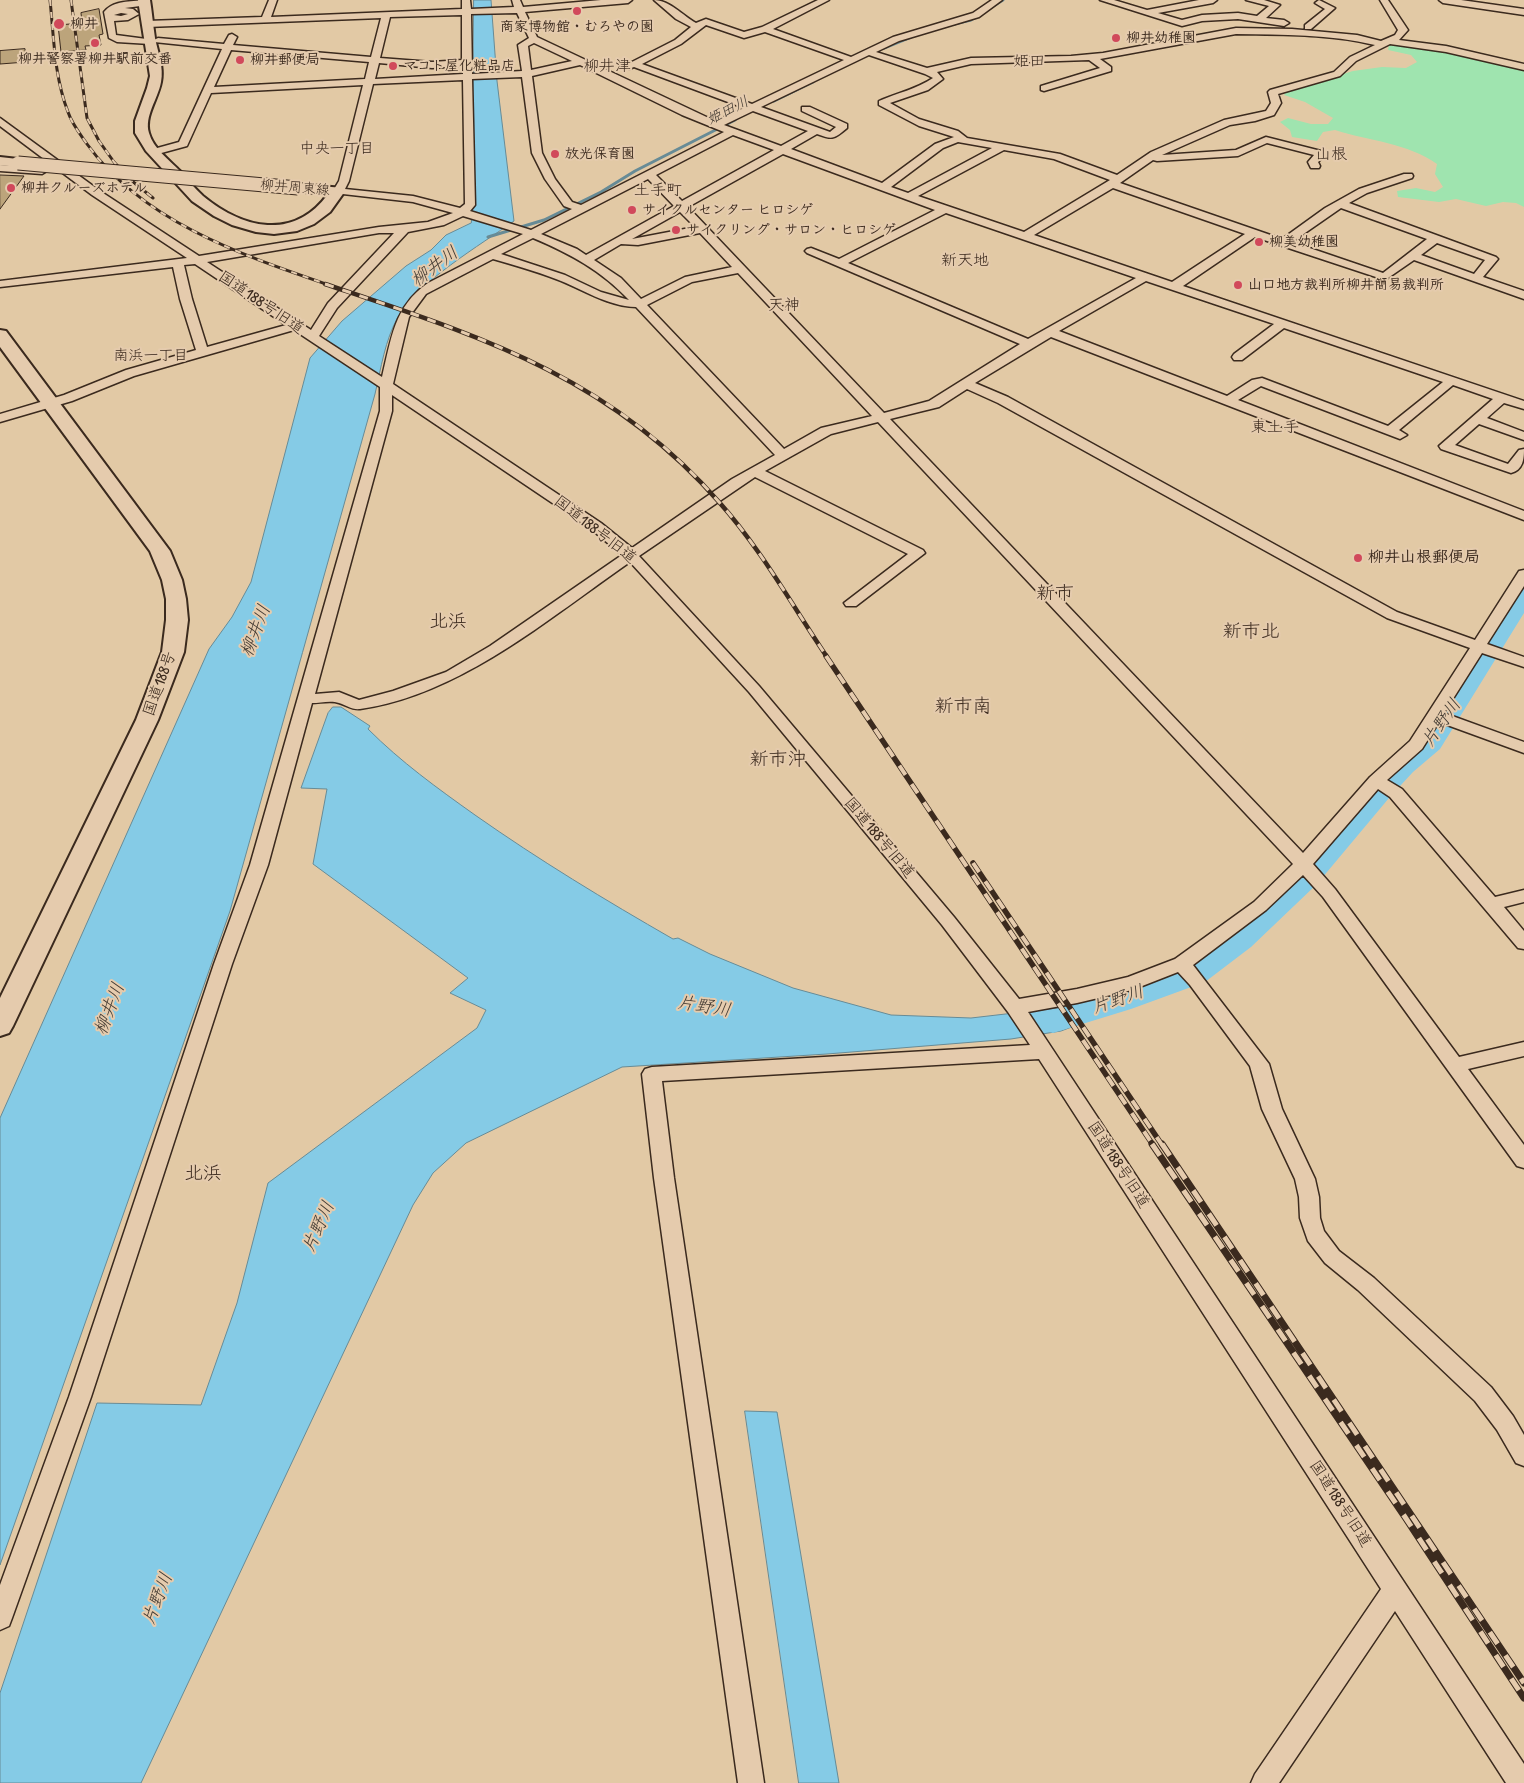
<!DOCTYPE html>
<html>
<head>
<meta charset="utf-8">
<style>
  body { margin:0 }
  canvas { display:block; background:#e2c9a5 }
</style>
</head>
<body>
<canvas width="1524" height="1783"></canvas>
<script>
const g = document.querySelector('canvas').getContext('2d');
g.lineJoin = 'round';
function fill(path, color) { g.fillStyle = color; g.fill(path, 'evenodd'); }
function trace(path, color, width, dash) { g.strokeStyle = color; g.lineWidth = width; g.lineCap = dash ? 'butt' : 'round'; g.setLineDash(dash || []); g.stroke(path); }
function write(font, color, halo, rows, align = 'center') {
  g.font = font + ' "Patrick Hand","Klee One",sans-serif'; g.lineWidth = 4; g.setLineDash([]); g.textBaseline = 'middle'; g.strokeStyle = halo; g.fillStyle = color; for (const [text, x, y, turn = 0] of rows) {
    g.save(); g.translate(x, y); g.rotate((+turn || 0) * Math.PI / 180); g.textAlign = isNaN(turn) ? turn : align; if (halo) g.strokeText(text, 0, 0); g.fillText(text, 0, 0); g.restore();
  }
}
fill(new Path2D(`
  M1389,45L1438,49L1524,67V207L1516,203L1503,202L1486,206L1456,199L1439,202L1398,197L1397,191L1416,188L1435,192L1443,187L1435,174L1437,164C1408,143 1369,141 1335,130L1323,132L1317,141L1292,137L1290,130L1280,122L1288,118L1311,124H1328L1333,118L1305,102L1284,95L1287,91L1353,71L1382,67L1406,68L1417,62L1411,55L1388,50Z`), '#9fe4af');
const water = new Path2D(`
  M474,0H491L497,81L514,221C482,244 416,283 398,317C385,340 381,368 375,394L230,911L0,1565V1118L209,649L232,617L251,582L310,358L342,321L406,266L431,250L446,235L471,223Z
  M333,707H341L370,726L368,729C401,762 437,788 475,815C539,860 605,900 673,939L678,938L710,954L793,988L891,1015L971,1018L1083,1005L1098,1017L1061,1031L1011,1039L827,1054L622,1067L466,1143L433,1173L413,1205L141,1783H0V1693L97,1403L201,1405L237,1303L268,1183L477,1028L486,1010L450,993L468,978L313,864L327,789L301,788L328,713Z
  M745,1411L777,1412L839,1783H799Z`);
fill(water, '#85cbe6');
trace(water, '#678b96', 1);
trace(new Path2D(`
  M950,25L971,20L1003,0
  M884,48L911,37
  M774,101L813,82
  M488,237L544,220L601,192L635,171L735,120`), '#678b96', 3);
fill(new Path2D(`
  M1524,587V613L1440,749L1413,772L1389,798L1317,884L1251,947L1205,982L1131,1009L1053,1033L1042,1030L1038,1022L1042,1014L1109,993L1183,966L1231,933L1297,870L1369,786L1395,760L1421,738L1512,594L1516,589Z`), '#85cbe6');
const building = new Path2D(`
  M99,9L103,34L99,35L101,45L85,46L86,50L61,52L58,25L82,23L81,13Z
  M25,49L26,62L0,64V51Z
  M0,175L24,176L0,209Z`);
fill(building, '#bca47b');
trace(building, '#3b2a1e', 1);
const minor = new Path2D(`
  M145,0L149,3L148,5L125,8L133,9L139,14L128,20L114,21L116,35L154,40L158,38L224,44L229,35L232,34L237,37L233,45L371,57L381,18L147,27L142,24L147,21L262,17L269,0H277L271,17L462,9V0H470L471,9L514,7L512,0H520L523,7L601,0H632L628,3L525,12L537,37L715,121L744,108L634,67L629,69L624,66L675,40L691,27L676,19L654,0C669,0 682,15 696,23L706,19L744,32L762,27L818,0H829L773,29L851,57L893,37L973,13L992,0H1002L979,17L899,41L876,52L927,68L971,58L1071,56L1103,53L1236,28L1292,29L1357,35L1381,41L1395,35L1398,30L1380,0H1388L1408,30L1399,40L1446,46L1524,64V70L1446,52L1390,44L1356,61L1340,76L1278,94L1281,103L1274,115L1255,121L1230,125L1162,155L1236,150L1266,137L1325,152L1326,154L1318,162L1320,166L1319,168H1311L1308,162L1314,155L1267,143L1238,156L1157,161L1153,160L1120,183L1282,239L1325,208L1359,189L1404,174H1412L1413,176L1412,178L1367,193L1349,203L1496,257L1498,259L1483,277L1524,291V299L1414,260L1385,280L1255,237L1183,286L1524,401V409L1504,403L1487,418L1524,432V440L1479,424L1455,445L1508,464L1519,450L1524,449C1524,459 1523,470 1511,473L1441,449L1439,446L1493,399L1453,385L1399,430L1407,435L1400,439L1261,386L1238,400L1524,511V520L1051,337L975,383L1008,397L1397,612L1475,640L1519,571L1524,570V586L1487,644L1524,657V667L1482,653L1444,713L1524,742V753L1439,722L1422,749L1387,780L1402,789L1495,897L1524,890V902L1504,907L1524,931V949L1518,948L1390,797L1378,789L1313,864L1335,889L1459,1057L1524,1042V1056L1468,1069L1524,1145V1168L1517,1166L1323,897L1303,875L1266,910L1193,965L1269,1064L1282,1109L1315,1179L1319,1197L1320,1218L1324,1231L1339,1251L1374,1278L1491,1387L1513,1416L1524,1435V1466L1516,1463L1497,1430L1475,1401L1358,1290L1325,1263L1308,1241L1300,1218L1299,1197L1295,1179L1262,1109L1250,1066L1190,985L1178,972L1132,990L1077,1003L1028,1012L1524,1764V1783H1506L1395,1611L1279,1783H1251L1255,1774L1381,1589L1039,1059L662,1081L674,1178L764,1783H738L654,1178L642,1074L645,1069L652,1067L1030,1045L1008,1012L942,925L749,692L630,562C549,618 460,695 360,709C352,710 346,705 339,703C331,700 320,703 312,703L268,865L232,964L91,1397L12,1618L9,1626L0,1630V1585L69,1397L214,964L250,865L380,411V387L294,330L134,376L72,401L0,422V414L64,395L126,370L196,350L180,299L173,267L0,287V281L187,258L92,195L0,126V118L100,191L199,256L379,227L428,222L453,213L413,202L334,193L333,191L339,181L363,85L211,93L187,146L154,155L150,154L149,152L150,150L179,142L222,49L154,42L150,44L117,42L109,38L104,12C114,0 130,2 145,0ZM121,13L128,14L121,16L114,15ZM517,13L529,38L518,45L522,71L472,74L471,14ZM462,15V60L432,62L380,58L390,17ZM706,25L744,38L765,32L844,60L752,104L642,64L681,44ZM1236,34C1282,35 1330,34 1375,45L1350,57L1334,72L1270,90L1268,92L1271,103L1266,111L1224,120L1151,152L1117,175L1060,154L967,138L958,131L919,119L890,103L928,90L943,79L937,72L971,64L1089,60L1100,68L1041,86V90L1044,91L1111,71V67L1100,59ZM534,43L572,61L531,70L528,46ZM231,50L369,62L365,79L214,87ZM869,55L925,74L933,78C917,89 897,93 879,101V105L919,126L954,137L935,144L882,183L791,149L817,134C833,140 834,139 847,128V124L810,107H802V111L836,127L830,132L761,107ZM379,63L432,68L463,66V74L375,79ZM580,65L682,115L724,132L581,205L572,202L555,179L542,153L532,76ZM522,77L532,153L545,179L564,206L572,209L531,230L470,211L475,205L472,79ZM463,80L465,204L460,208L413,196L345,189L349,181L373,84ZM753,111L808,131L781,146L724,125ZM733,135L774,150L682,201L656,175ZM958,142L992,148L908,193L891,187L943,148ZM1004,150L1054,159L1110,180L1024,232L918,196ZM783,154L935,210L839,259L811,248L807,249L805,251L807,253L1020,344L929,401L884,413L688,207ZM648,179L674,206L586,255L577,249L541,234ZM1113,188L1245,234L1172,282L1034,235ZM1341,208L1427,239L1383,273L1292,242ZM680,212L695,227L632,239ZM946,213L1136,278L1028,339L848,263ZM463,216L523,234L428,283C394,306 391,340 382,377L319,336L337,308L408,232L444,225ZM379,233H394L328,303L311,330L207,262ZM700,233L732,267L685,277L641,299L621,278L594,260L621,244L638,245ZM533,238C569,253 602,271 629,300L601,292L565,275L501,254ZM1437,243L1485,260L1474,274L1421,255ZM493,259C514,265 535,271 556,279C583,289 606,306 636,307L775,455L732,479L632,548L601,523L393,384L409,317L426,294ZM195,264L286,325L207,347L192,299L184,265ZM738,273L872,416L821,428L784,449L647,305L692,282ZM1146,281L1274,324L1234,354L1232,357L1234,360H1242L1284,328L1443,382L1388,426L1262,378L1252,380L1227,396L1059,331ZM967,389L998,403L1387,618L1470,648L1410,741L1370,777L1303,853L890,419L939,407ZM392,395L591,529L622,555L490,646L446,672L393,691L359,700L339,692L315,694L392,411ZM878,422L1293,864L1254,902L1175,959L1128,977L1077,989L1019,999L954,917L759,686L639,556L755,477L908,554L844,603L846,606H856L925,553L923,550L765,471L831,434Z
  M1100,0H1114L1147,10L1199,0H1217L1213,3L1158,13L1182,20L1202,15L1238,13L1257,16L1269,6L1246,0H1264L1280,5L1266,18L1284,20L1289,23L1284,26L1238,19L1202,21L1182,26Z
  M1319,0L1335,8L1311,29H1305V25L1325,9L1315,3Z
  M1439,0H1461L1524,9V15L1443,3Z
  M0,165L42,168L47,171L42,174L0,171Z`);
const major = new Path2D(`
  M138,0H150C152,12 153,25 155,38C158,53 164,67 161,82C158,99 144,116 149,133C153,148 169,160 180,171C187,179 194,188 203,196C243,229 294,241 328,194L293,191L291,188L298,184L343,188L345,191L330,212L314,224L297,231L274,234L256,232L232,225L214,216L192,201L146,151L135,133V121L147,88L150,76Z
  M0,157L18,159L25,163L18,167L0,165Z`);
const highway = new Path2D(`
  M0,330L6,331L170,551L182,580L186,599L188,620L184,652L158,720L13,1026L9,1033L0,1036V998L136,720L162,652L166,620V599L162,580L150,551L0,347Z`);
trace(minor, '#3b2a1e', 3);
trace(major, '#3b2a1e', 4);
trace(highway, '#3b2a1e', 4);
fill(minor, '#e5cbad');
fill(major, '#e5cbad');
fill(highway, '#e5cbad');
const railFar3 = new Path2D(`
  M50,0C54,38 54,76 68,112C72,124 80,134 87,144C143,222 242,255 329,285
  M71,0L87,118L99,141L114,162L132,181L153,198`);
const railFar2 = new Path2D(`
  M325,284C479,336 608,375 719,502C761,549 792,605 827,657`);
const railFar1 = new Path2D(`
  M826,656L1153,1145
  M973,863L1162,1145`);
const rail = new Path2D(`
  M1152,1144L1405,1517L1524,1698
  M1162,1144L1524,1683`);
trace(railFar3, '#3b2a1e', 3);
trace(railFar2, '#3b2a1e', 4.5);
trace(railFar1, '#3b2a1e', 5.5);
trace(rail, '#3b2a1e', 7);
trace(railFar3, '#e5cbad', 2, [6]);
trace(railFar2, '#e5cbad', 3, [9]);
trace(railFar1, '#e5cbad', 4, [11]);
trace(rail, '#e5cbad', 5, [14]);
const majorBridge = new Path2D(`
  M18,163L298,188`);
trace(majorBridge, '#3b2a1e', 15, []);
trace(majorBridge, '#e5cbad', 13);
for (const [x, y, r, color] of [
  [577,11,5,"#d1495b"],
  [59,24,6,"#d1495b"],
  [1116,38,5,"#d1495b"],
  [95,43,5,"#d1495b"],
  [240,60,5,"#d1495b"],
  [393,66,5,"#d1495b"],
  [555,154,5,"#d1495b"],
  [11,188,5,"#d1495b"],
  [632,210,5,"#d1495b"],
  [676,230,5,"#d1495b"],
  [1259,242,5,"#d1495b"],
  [1238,285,5,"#d1495b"],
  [1358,558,5,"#d1495b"]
]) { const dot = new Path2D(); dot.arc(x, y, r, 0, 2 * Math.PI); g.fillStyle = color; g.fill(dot); trace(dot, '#e5cbad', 2); }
write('bold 14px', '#3b2a1e', '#e5cbad', [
  ["柳井",70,24],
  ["商家博物館・むろやの園",577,27,"center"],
  ["柳井幼稚園",1126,38],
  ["柳井警察署柳井駅前交番",95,59,"center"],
  ["柳井郵便局",250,60],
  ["マコト屋化粧品店",403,66],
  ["放光保育園",565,154],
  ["柳井クルーズホテル",21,188],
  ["サイクルセンター ヒロシゲ",642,210],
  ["サイクリング・サロン・ヒロシゲ",686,230],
  ["柳美幼稚園",1269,242],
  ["山口地方裁判所柳井簡易裁判所",1248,285]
], 'left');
write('14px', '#3b2a1e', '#e5cbad', [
  ["柳井周東線",295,188,5]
]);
write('italic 15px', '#423a32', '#e5cbad', [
  ["姫田川",728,111,-27]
]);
write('15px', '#3b2a1e', '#e5cbad', [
  ["中央一丁目",337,149],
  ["南浜一丁目",151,356]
]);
write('16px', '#3b2a1e', '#e5cbad', [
  ["姫田",1029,62],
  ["柳井津",607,67],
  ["山根",1331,155],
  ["土手町",658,191],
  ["新天地",965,261],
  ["天神",784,306],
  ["東土手",1275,428]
]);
write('16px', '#3b2a1e', '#e5cbad', [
  ["国道188号旧道",261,303,34],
  ["国道188号旧道",595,530,38],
  ["国道188号",160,684,-70],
  ["国道188号旧道",879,838,50],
  ["国道188号旧道",1118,1165,57],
  ["国道188号旧道",1340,1504,57]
]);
write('bold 16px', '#3b2a1e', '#e5cbad', [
  ["柳井山根郵便局",1368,558]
], 'left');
write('italic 18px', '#423a32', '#e5cbad', [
  ["柳井川",435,267,-37],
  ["柳井川",256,631,-69],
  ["片野川",1442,723,-55],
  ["片野川",1118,1000,-19],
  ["片野川",704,1007,9],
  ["柳井川",110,1009,-69],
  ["片野川",319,1227,-66],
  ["片野川",158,1599,-69]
]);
write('19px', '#3b2a1e', '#e5cbad', [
  ["新市",1055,594],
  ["北浜",448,622],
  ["新市北",1251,632],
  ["新市南",963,707],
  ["新市沖",778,760],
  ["北浜",203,1174]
]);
</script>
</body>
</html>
